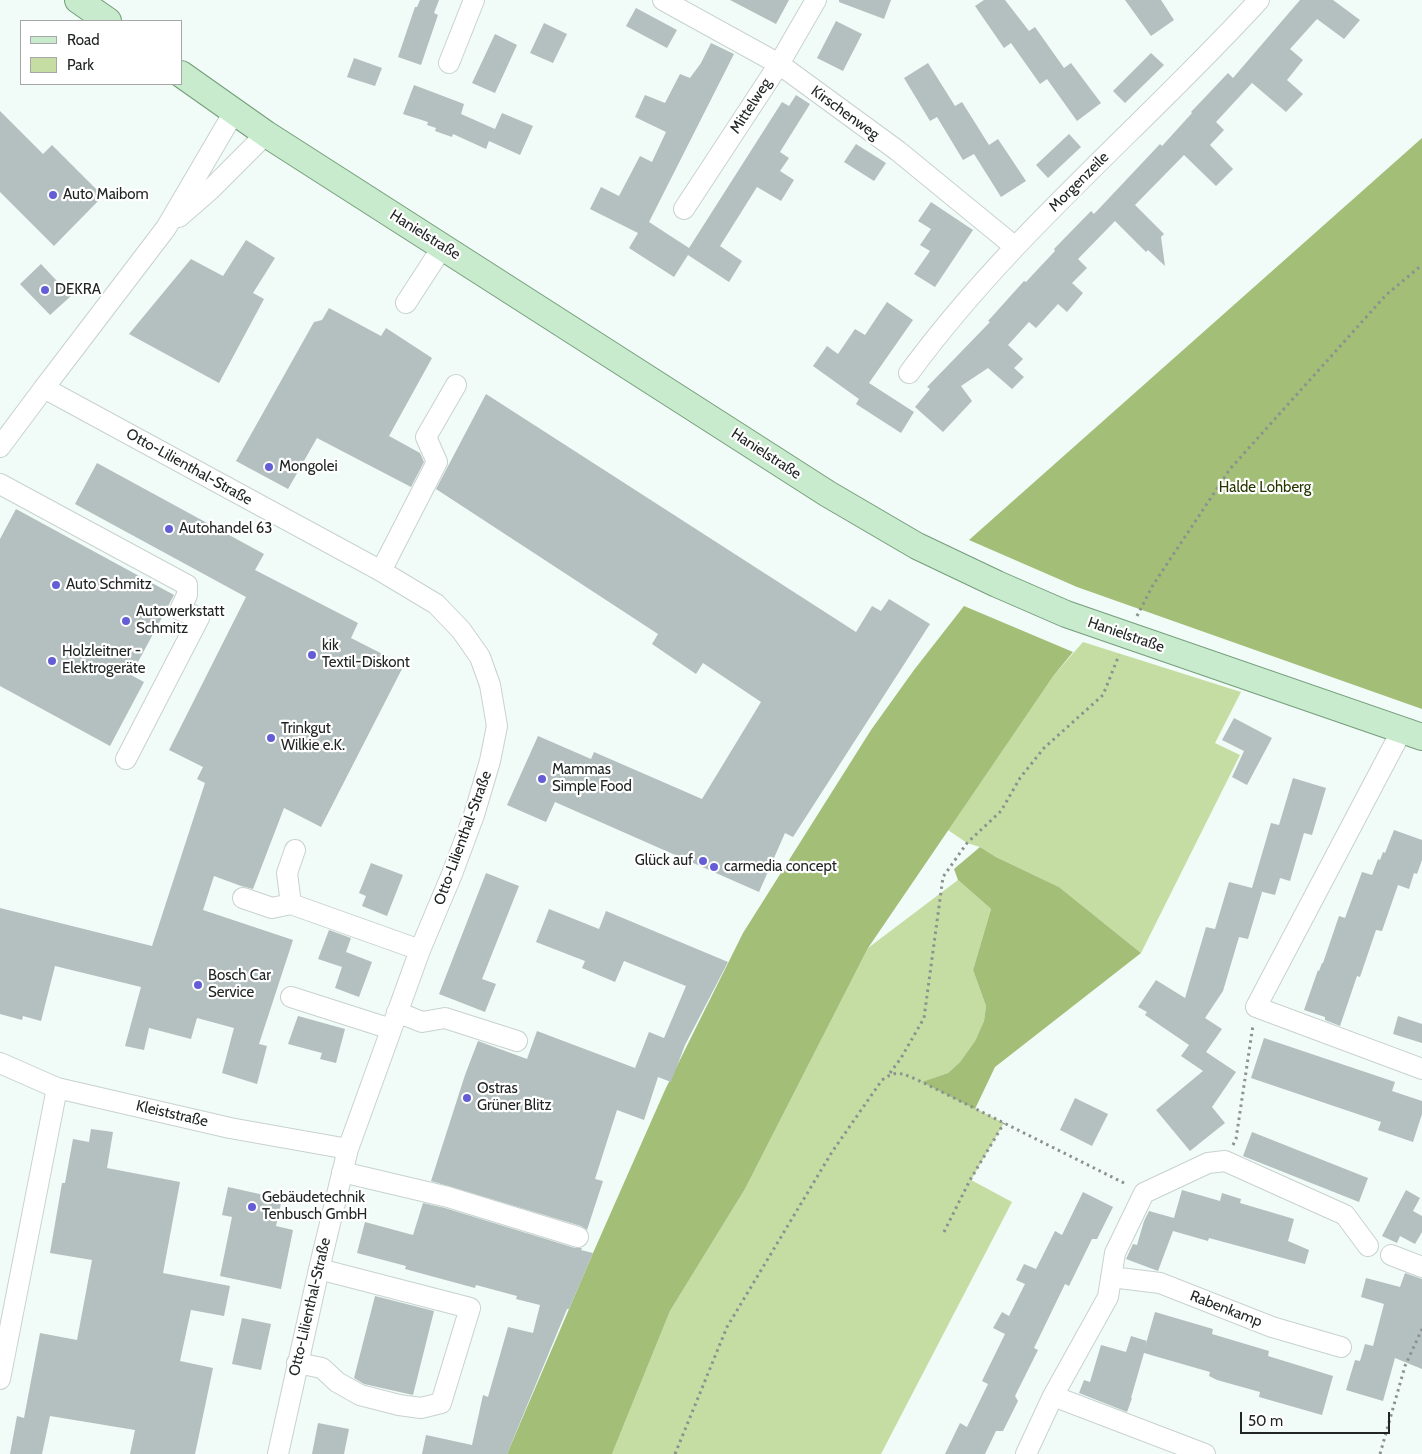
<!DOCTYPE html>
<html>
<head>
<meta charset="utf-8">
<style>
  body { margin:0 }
  #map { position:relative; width:1422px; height:1454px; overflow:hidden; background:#f1fbf7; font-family:Cabin,sans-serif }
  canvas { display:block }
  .legend { position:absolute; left:20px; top:20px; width:162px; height:65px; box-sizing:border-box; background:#fff; border:1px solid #a6a8a7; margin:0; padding:6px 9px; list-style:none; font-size:15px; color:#212523 }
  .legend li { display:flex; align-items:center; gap:10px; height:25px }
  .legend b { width:25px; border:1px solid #a6a8a7 }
  .scale { position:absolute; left:1240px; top:1412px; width:150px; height:22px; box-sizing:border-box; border:2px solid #212523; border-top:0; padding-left:6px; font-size:15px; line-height:18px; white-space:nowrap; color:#212523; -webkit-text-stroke:4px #fff; paint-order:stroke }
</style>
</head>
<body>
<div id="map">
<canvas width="1422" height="1454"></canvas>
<ul class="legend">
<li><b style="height:6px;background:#c7ebcc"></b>Road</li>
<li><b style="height:14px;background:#c5dda3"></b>Park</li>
</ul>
<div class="scale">50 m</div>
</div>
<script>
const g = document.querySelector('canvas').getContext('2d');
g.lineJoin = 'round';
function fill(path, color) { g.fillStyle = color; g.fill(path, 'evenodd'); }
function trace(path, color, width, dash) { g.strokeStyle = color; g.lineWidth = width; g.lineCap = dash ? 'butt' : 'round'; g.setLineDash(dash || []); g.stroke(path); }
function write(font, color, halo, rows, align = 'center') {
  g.font = font + ' Cabin,sans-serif'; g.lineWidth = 4.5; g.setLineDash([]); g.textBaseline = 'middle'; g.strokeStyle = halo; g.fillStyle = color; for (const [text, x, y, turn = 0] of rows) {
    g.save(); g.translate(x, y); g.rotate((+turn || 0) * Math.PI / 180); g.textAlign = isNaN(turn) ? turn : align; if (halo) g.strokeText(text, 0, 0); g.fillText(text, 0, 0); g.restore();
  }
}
fill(new Path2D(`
  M1083,642L1241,692L1215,743L1240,755L1141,953L1059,887L996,857L980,847L967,843L948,830L1054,675Z
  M958,880L991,909L973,970L986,1006L984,1021L975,1041L960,1062L948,1073L923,1082L1004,1123L971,1180L1012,1202L881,1454H612L670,1311L745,1189L868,948Z`), '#c5dda3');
fill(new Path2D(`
  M1422,138V709L1077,587L969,540Z
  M964,606L1073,652L1054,675L868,948L745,1189L670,1311L612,1454H507L593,1253L665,1090L743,933L871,730L914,670Z
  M980,847L996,857L1059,887L1141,953L995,1067L975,1109L922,1082L948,1073L960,1062L975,1041L984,1021L986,1006L973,970L991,909L958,880L954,869Z`), '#a2be77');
fill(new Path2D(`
  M420,0H439L434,13L438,15L421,65L398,57L415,7H417Z
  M730,0H789L776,24Z
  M839,0H891L884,19L839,2Z
  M984,0H1005L1029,31L1035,27L1064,68L1071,63L1101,103L1077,121L1047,79L1040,84L1011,43L1004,48L975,6Z
  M1125,0H1161L1174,20L1151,36Z
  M1300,0H1333L1360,20L1344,39L1317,19L1290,49L1303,60L1287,80L1303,94L1286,112L1252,83L1216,122L1224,130L1210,145L1233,169L1216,186L1184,155L1135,205L1164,234L1161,237L1165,266L1148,250L1146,252L1115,221L1078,259L1087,268L1072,283L1083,293L1067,312L1058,304L1036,328L1029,322L1008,345L1023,359L1014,368L1024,377L1012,389L988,368L961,386L972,401L943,432L915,407L930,389L927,387L990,322L988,321L1024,281L1026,282L1038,269L1055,251L1054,249L1091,211L1094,214L1160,144L1162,146L1192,113L1191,112L1228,73L1233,78Z
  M636,8L677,30L667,48L626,26Z
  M836,21L862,34L843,71L817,58Z
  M544,23L567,34L553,63L530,53Z
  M495,34L517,45L495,93L472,83Z
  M711,43L734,54L649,222L689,248L782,102L789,106L796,95L810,104L780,152L789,158L780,171L794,180L781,201L757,187L720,246L742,261L729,282L688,255L674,277L629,248L638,233L590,209L601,187L619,196L640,156L652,162L666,132L635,117L645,95L665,103L680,74L690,78L701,63Z
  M1151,53L1164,65L1125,103L1113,91Z
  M354,58L382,68L375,86L347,77Z
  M928,63L955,106L962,102L989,145L998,139L1026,181L1001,197L974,154L963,160L937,117L930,121L904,78Z
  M414,85L464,104L461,114L495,129L502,113L533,126L520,155L489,141L486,149L453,134L452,137L435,131L436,128L427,125L428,122L403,114Z
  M0,111L43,154L52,145L103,196L54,246L0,192Z
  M1069,134L1081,147L1048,178L1036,165Z
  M856,144L886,163L874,181L844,162Z
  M931,202L973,230L935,287L914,274L930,251L920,245L931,229L918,221Z
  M246,240L275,258L253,293L264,299L219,383L129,334L191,259L223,276Z
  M41,264L71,296L50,315L20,284Z
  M887,302L913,320L869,383L914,412L901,433L856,404L859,399L813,366L827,346L838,354L855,329L865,335Z
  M329,308L381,336L386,328L432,358L389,436L420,453L424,462L411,487L317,438L288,489L236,461L314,322L322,320Z
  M486,394L856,632L872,606L881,611L889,599L930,624L793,837L785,833L759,892L555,802L546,822L507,805L538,736L591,759L594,752L702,799L761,702L703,663L696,674L652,644L658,634L436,489Z
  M97,463L264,554L255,570L358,623L351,638L404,665L321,827L284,808L253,889L241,886L214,876L203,910L293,940L259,1044L267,1046L257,1084L222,1073L234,1028L197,1018L191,1039L149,1028L144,1050L125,1046L141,987L55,966L41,1021L23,1016L22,1020L0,1014V908L152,946L205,783L197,779L203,767L169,750L246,597L75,504Z
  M16,509L174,595L131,675L144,682L110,746L0,686V539Z
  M1234,718L1272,738L1247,785L1232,777L1244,751L1222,740Z
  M1293,778L1326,788L1312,835L1304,833L1290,881L1280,878L1275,895L1259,891L1262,892L1248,939L1239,937L1223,991L1205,1018L1222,1029L1206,1052L1236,1072L1212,1107L1225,1123L1190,1151L1156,1110L1203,1071L1181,1056L1189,1045L1145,1015L1147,1012L1138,1007L1156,980L1185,998L1206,927L1215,929L1229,882L1252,888L1271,823L1279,825Z
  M1394,830L1422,840V860L1417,874L1414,873L1409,889L1398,885L1382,931L1376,930L1360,977L1357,976L1340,1026L1325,1020V1017L1304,1010L1318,970L1319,971L1322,963H1323L1339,916L1345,918L1362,872L1372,875L1378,859L1380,860L1383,852L1385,853Z
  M371,863L403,875L387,916L362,906L366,896L359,893Z
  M486,873L519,886L482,979L496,984L485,1012L439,994Z
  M549,909L599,929L606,911L728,962L685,1045L671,1082L658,1077L644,1120L617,1110L595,1179L603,1181L587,1230L581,1226L431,1181L465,1075L478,1041L527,1059L537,1031L635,1068L649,1032L664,1038L686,986L624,961L615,982L582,968L585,961L536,942Z
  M329,930L351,938L346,952L372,962L359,997L335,988L342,967L318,959Z
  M298,1016L345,1029L336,1063L320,1059L322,1053L288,1044Z
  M1398,1016L1422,1024V1043L1393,1034Z
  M1264,1038L1395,1082L1392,1091L1422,1101V1114L1413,1142L1378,1130L1381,1122L1251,1078Z
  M1075,1098L1108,1114L1092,1146L1060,1130Z
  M91,1129L113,1132L107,1168L180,1182L163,1273L230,1286L224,1316L191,1310L180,1361L213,1368L195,1454H130L135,1430L50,1416L42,1454H10L17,1416L24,1418L40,1333L77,1340L92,1260L50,1253L62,1183H65L73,1139L89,1142Z
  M1252,1132L1368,1178L1359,1202L1243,1156Z
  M228,1187L282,1199L276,1226L293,1230L281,1289L220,1276L232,1217L222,1215Z
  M1182,1190L1220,1201L1222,1193L1241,1199L1240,1203L1294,1219L1288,1241L1309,1250L1305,1264L1209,1238L1208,1241L1173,1231L1158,1271L1126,1259L1133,1244L1137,1245L1144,1221L1149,1211L1174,1218Z
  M1406,1190L1420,1198L1413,1211L1422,1216V1232L1415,1244L1400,1236L1397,1243L1382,1236Z
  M1083,1192L1113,1207L1097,1239H1092L1069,1286L1065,1284L1034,1348L1038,1350L1015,1396L1018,1401L1003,1431H996L985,1454H945L960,1423L967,1427L988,1384L982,1381L1005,1334L993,1328L1002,1312L1009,1316L1025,1284L1016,1280L1024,1264L1036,1269L1055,1231L1062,1235Z
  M423,1203L445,1208L575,1248H582L581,1250L593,1253L569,1309H567L507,1454H422L426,1435L472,1445L483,1395L488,1397L508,1327L533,1333L540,1305L516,1299L517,1296L476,1285L475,1288L405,1269L406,1266L357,1253L365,1222L413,1235Z
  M1405,1273L1422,1279V1369L1395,1358L1383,1401L1346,1390L1355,1360L1360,1361L1365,1344L1373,1346L1384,1304L1361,1297L1366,1278L1400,1287Z
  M375,1296L434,1311L413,1395L364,1384L354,1378Z
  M1155,1312L1213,1329L1212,1334L1269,1351L1268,1356L1333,1376L1322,1415L1259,1397L1260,1392L1217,1380L1209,1376L1210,1372L1144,1353L1131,1398H1132L1127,1412L1079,1393L1084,1380L1090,1382L1101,1345L1126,1352L1131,1336L1147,1341L1145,1347Z
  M242,1318L271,1324L261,1370L232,1364Z
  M318,1423L349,1429L344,1454H312Z`), '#b4bfbf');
const minor = new Path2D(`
  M663,0L779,64L898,151L1014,246
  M449,63L474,0
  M234,112L166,228L44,388L381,571L436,604L461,630L480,657L490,685L497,726L490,761L474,815L452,874L420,950L348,1149L319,1269L278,1454
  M684,209L779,64L816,0
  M179,217L210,190L266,134
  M406,303L443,246
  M909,373C1010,235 1144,126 1259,0
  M0,447L44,388
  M0,484L187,585V595L180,610L199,618L126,759
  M381,571L437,462L426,437L456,385
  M1402,730L1256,1007L1422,1069
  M295,850L287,873L291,904L420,950
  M243,898L272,908L291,904
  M291,997L391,1029
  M397,1012L422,1022L445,1018L517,1041
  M0,1063L57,1088L230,1128L348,1149
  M342,1172L448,1197L578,1237
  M1391,1255L1422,1267
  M1111,1277L1160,1283L1272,1327L1341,1347
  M297,1363L322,1368L337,1382L360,1395L399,1405L421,1408L441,1403L470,1308L319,1269
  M0,1379L57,1088
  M1053,1396L1205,1454
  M1026,1454L1053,1396L1108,1297L1115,1253L1144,1193L1208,1163L1225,1161L1345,1215L1368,1246`);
const major = new Path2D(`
  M78,0L108,21
  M181,74L266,134L828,494L917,546L997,584L1066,614L1422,737`);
trace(minor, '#c8d2ce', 22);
trace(major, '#759d7b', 28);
trace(new Path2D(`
  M1137,616L1153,585L1230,469L1386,295L1422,265
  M890,1073L901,1058L924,1018L943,877L967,843L1001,811L1020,778L1044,748L1103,695L1119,655
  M1233,1145L1236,1139L1253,1025
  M944,1232L970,1180L1004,1123
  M675,1454L727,1327L832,1152L882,1080C898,1068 905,1075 922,1082L1126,1184
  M1380,1454L1405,1366L1422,1329`), '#8b928f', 3, [2.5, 4]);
trace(minor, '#fff', 20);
trace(major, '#c7ebcc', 26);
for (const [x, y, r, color] of [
  [53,195,5,"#655dd6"],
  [45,290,5,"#655dd6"],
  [269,467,5,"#655dd6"],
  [169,529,5,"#655dd6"],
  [56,585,5,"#655dd6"],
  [126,621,5,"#655dd6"],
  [312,655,5,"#655dd6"],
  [52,661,5,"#655dd6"],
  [271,738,5,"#655dd6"],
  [542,779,5,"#655dd6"],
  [703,861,5,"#655dd6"],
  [714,867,5,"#655dd6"],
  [198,985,5,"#655dd6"],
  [467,1098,5,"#655dd6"],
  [252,1207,5,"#655dd6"]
]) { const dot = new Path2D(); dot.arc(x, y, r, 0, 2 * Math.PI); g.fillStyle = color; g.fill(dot); trace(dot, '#fff', 2); }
write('15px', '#212523', '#fff', [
  ["Mittelweg",751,106,-57],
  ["Kirschenweg",845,113,36],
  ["Morgenzeile",1079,182,-45],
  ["Hanielstraße",425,235,32],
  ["Hanielstraße",766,454,33],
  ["Otto-Lilienthal-Straße",189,467,29],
  ["Hanielstraße",1126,635,19],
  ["Otto-Lilienthal-Straße",463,838,-70],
  ["Kleiststraße",172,1114,13],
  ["Otto-Lilienthal-Straße",310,1307,-77],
  ["Rabenkamp",1226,1309,21]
]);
write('15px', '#212523', '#fff', [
  ["Auto Maibom",63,195],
  ["DEKRA",55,290],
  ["Mongolei",279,467],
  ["Autohandel 63",179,529],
  ["Auto Schmitz",66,585],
  ["Autowerkstatt",136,612],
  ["Schmitz",136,629],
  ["kik",322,646],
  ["Textil-Diskont",322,663],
  ["Holzleitner -",62,652],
  ["Elektrogeräte",62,669],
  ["Trinkgut",281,729],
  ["Wilkie e.K.",281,746],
  ["Mammas",552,770],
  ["Simple Food",552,787],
  ["Glück auf",693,861,"right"],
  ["carmedia concept",724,867],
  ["Bosch Car",208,976],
  ["Service",208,993],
  ["Ostras",477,1089],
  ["Grüner Blitz",477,1106],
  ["Gebäudetechnik",262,1198],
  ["Tenbusch GmbH",262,1215]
], 'left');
write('15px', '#263601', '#fff', [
  ["Halde Lohberg",1265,488]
]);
</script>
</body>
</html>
